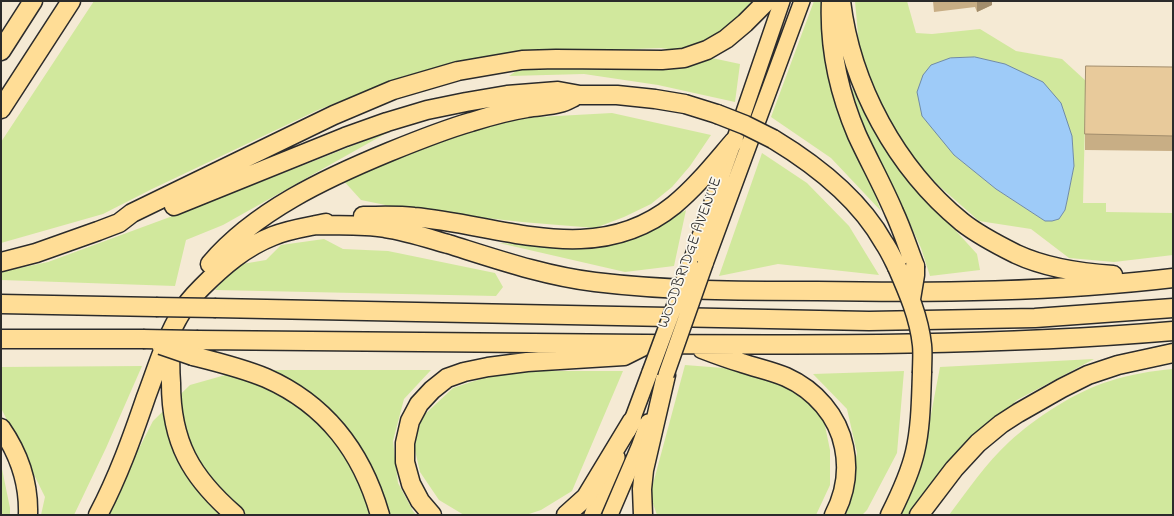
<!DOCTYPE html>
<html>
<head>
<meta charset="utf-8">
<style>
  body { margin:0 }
  #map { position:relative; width:1174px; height:516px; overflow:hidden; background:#f5ead4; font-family:"Indie Flower",sans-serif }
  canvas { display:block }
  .frame { position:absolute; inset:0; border:2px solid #2b2b2b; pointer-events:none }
</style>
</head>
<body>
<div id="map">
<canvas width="1174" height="516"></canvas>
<div class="frame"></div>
</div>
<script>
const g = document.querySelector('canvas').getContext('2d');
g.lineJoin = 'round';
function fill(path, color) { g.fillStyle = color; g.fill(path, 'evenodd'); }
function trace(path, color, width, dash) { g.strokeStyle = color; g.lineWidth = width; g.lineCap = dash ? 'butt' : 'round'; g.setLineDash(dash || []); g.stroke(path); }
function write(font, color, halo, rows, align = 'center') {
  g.font = font + ' "Indie Flower",sans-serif'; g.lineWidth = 3.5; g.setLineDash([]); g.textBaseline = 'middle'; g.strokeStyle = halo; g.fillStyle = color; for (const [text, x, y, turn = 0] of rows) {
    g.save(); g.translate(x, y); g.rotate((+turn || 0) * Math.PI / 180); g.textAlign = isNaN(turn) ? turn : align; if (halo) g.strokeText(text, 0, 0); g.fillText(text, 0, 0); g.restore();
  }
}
fill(new Path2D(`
  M94,1H755C729,27 702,56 661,48L502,54L404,76L318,110L152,189L103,214L1,243V142Z
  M814,1H822V30L833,85L881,211L831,158L771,117Z
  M855,1H907L916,33L932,34L980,29L1016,51L1062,59L1086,81L1083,203H1106V212L1173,213V255L1114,262L1069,258L1031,229L979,221L938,185L912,157L877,98L859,46ZM975,57L1005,64L1072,136L1074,166L1067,201L1065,210L1059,219L1052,221H1045L996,189L954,155L950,58Z
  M712,58L740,64L735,102L658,85L584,74L509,76L526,64L660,66Z
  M852,88L896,165L977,254L980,270L930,276L921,248L897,195L852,106Z
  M612,113L711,135L690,166L672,187L651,204L624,217L595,228L522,222L405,209L361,200L342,179L502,119Z
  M390,131L223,225L186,240L175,286L1,280V272L48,262L197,207Z
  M762,153L807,183L849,226L879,275L778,264L719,276Z
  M686,210L674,266L625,272L499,243L530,244L641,234Z
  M324,239L343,249L388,251L495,273L503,287L496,296L215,290L236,265L266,260L281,245Z
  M1094,359L1017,400L946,471L910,515H901L928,430L940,367Z
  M685,365L749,370L796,389L822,411L830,450V485L816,515H657L650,495Z
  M142,366L106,448L74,515H41L45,497L1,408V367Z
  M1173,369V515H949C968,490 986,463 1009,442C1035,418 1076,391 1110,381C1131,374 1152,371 1173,369Z
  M243,370H431L404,399L393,441L398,483L413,511L416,515H105L153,421L190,385Z
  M505,371H623L572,491L541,510L526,515H464L439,500L420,472L414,446L422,417L453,388Z
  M904,371L897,453L867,510L862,515H844L857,453L847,409L813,374Z
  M1,464L10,508V515H1Z`), '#d1e89d');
const water = new Path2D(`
  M975,57L1005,64L1043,82L1061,103L1072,136L1074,166L1067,201L1065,210L1059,219L1052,221H1045L996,189L954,155L922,116L917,92L923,75L931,65L950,58Z`);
fill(water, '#9ecbf8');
trace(water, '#708ba6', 1);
const major = new Path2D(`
  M690,264L734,141L782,1
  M705,264L802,1
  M628,431L650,372
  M592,515L617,457
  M610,515L639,447L648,422`);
const highway = new Path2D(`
  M831,1C829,46 839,93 857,135C869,161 883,186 894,212C902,229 908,248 915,266
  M841,1C851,85 896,168 962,222C977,234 998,245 1016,254C1046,268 1081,273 1113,275
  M1,51L33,1
  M1,109L71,1
  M773,139C816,165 859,198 884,243C889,250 893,259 897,267
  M174,206L345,137L387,122L427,110L466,102L507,95L558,91L580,95H617L655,99L685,104L717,114
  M363,216C380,216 397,215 414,217C503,225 595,269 674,205C697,186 715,163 734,141
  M316,225C339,226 362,224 385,228C406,231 427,238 448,244C496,259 545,276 595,282C669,291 743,291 817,291C936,293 1055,292 1173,278
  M1,262L36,253L98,231L119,223L132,213L334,115L393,90L458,71L522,60L556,59L662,60L684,58L707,50L726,39L745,23L767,1
  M210,264C255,211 326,178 389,152C416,141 443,130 471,122C490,116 508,111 527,108C538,106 550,106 560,103C565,102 570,99 574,97
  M1,304L156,307
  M216,308L869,321L1035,318L1173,308
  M1,339H143
  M198,340C346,341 495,342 644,344C820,345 997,346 1173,331
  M171,344C170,357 170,370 171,383C171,442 191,477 235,515
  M702,349C715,354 729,359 742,363C757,368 772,371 786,377C815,390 838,416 844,447C849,471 845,494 834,515
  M193,356C217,362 242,368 266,378C327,405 362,452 380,515
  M1,428C19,454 29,484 28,515
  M98,515C118,477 132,438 146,397C156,371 166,337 181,313C186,303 194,295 202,287C223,266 245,247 273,236C290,229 308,227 326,223
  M432,515L420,501L411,484L405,462V443L410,421L419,404L432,390L447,378L464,372L488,367L527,362L624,356L642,347
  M566,515L586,497L632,421
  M643,515L642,489L644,470L666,375
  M890,515C900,495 910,474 915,452C921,426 921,399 922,373
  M919,515L954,469L978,443L1001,424L1018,413L1062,388L1088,375L1118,365L1173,353`);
trace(major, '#2b2b2b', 18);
trace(highway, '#2b2b2b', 21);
trace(major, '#ffdd96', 15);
trace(highway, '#ffdd96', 18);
const majorBridge = new Path2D(`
  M650,372L690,264
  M666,375L705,264`);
const highwayBridge = new Path2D(`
  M717,114L745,125L773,139
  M897,267C908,292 919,317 922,345C923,354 922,363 922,373
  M911,299L915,275V266
  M156,307L216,308
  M143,339L198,340
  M161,345L193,356`);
trace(majorBridge, '#2b2b2b', 18, []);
trace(highwayBridge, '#2b2b2b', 21, []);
trace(majorBridge, '#ffdd96', 15);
trace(highwayBridge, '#ffdd96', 18);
fill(new Path2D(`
  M933,1H992V5L977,12L975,7L934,12Z
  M1173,67V151L1085,150V134Z`), '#c8ae85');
fill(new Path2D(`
  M977,1H992V5L977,12Z`), '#a28d6c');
const building = new Path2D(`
  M1086,66L1173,67V136L1085,134Z`);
fill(building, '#e8ca9b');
trace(building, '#a28d6c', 1);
write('16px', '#2b2b2b', '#fbf7ec', [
  ["WOODBRIDGE AVENUE",691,253,-70]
]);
</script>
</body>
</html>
